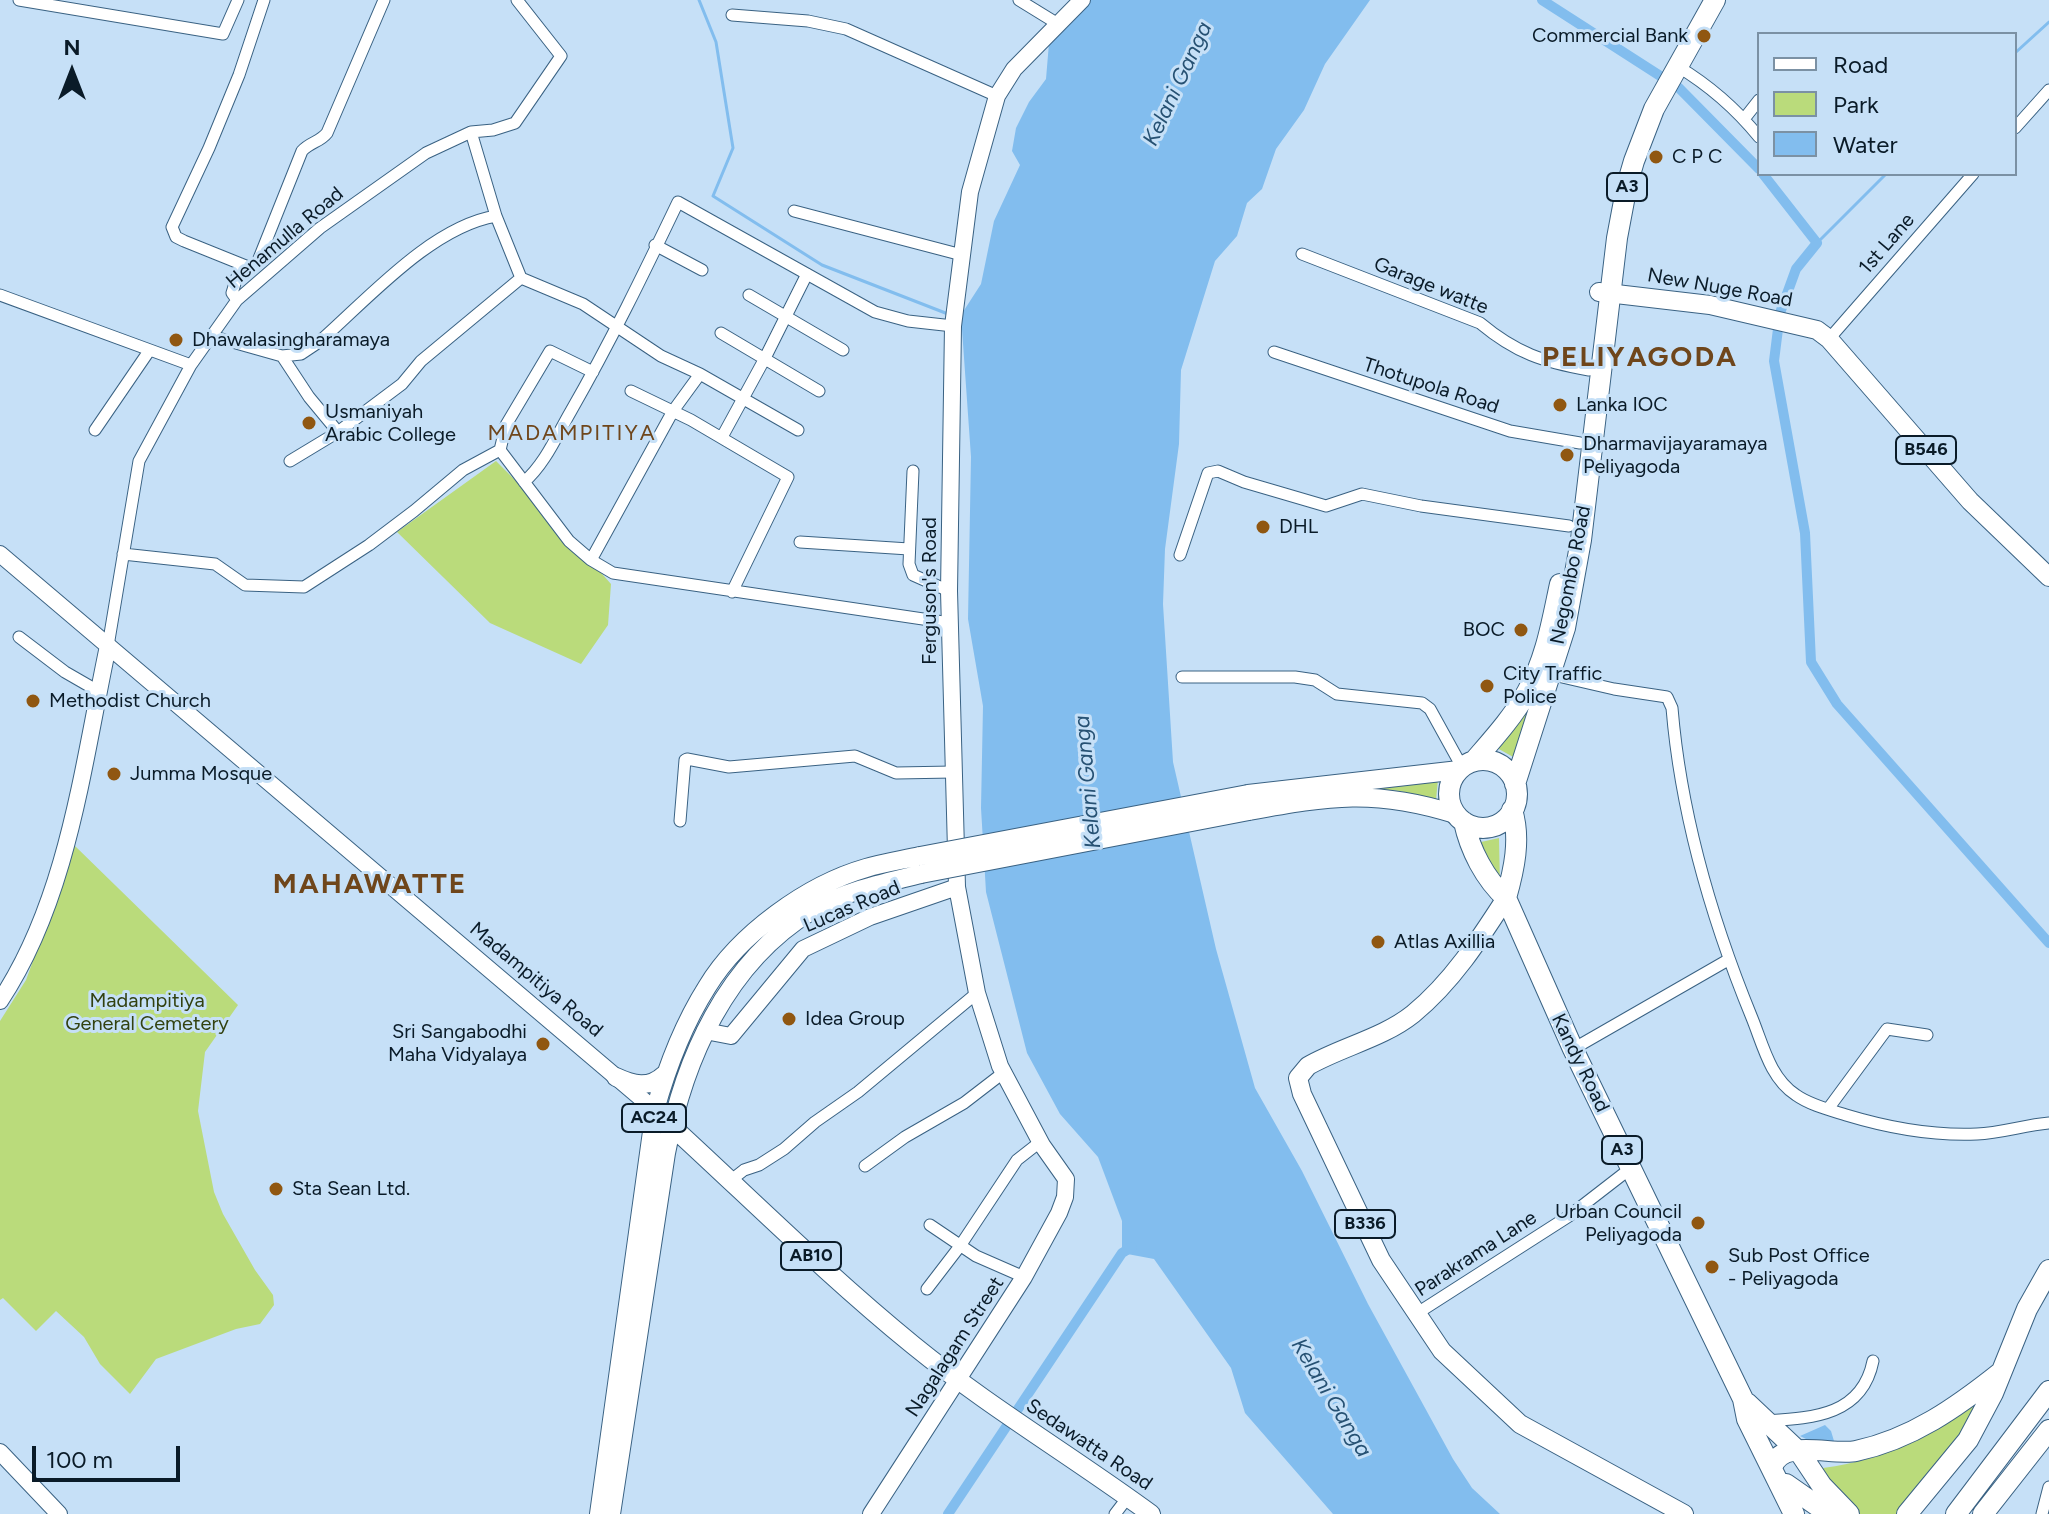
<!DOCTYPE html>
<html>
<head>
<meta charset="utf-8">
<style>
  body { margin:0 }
  #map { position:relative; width:2049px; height:1514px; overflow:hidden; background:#c6e0f7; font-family:Figtree,sans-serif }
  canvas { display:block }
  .legend { position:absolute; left:1757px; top:32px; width:260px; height:144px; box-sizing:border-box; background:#c6e0f7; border:2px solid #7b91a4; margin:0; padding:10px 14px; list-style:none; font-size:24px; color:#0a1b28 }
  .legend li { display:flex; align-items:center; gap:16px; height:40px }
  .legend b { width:40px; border:2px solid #7b91a4 }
  .north { position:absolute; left:32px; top:32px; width:80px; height:80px; -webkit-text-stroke:6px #c6e0f7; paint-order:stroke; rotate:0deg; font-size:22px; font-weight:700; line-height:32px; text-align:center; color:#0a1b28 }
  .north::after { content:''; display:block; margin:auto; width:28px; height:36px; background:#0a1b28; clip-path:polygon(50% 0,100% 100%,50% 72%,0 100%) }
  .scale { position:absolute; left:32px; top:1446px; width:148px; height:36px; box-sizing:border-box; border:4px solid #0a1b28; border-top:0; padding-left:10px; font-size:24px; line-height:28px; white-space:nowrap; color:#0a1b28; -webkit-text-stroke:6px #c6e0f7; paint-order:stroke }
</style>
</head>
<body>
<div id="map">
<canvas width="2049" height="1514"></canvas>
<ul class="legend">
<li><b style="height:10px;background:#fff"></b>Road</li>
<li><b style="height:22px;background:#badb7b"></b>Park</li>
<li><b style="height:22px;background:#82bdee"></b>Water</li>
</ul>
<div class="north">N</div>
<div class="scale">100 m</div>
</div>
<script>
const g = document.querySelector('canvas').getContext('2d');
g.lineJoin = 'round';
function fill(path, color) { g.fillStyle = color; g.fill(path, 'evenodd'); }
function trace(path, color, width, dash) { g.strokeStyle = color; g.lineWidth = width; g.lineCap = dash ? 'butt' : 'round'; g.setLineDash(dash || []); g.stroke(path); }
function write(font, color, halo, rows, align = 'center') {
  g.font = font + ' Figtree,sans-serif'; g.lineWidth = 6; g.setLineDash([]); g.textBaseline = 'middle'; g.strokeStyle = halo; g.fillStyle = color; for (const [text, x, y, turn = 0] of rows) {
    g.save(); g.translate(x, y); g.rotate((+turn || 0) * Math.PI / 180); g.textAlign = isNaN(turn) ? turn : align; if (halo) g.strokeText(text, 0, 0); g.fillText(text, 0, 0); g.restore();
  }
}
fill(new Path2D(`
  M496,461L549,514L611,584L608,625L581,664L490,623L397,532Z
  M1530,708L1515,758L1497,748Z
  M1438,779L1436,800L1400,791L1363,788Z
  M1499,838L1500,887L1481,842Z
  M75,846L238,1005L205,1052L198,1111L214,1192L223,1214L255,1270L273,1295L274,1305L260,1324L236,1329L156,1359L130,1394L100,1364L84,1337L56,1311L36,1331L3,1298L0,1300V1021L26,980Z
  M1986,1397L1944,1462L1896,1514H1857L1828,1478L1823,1468C1889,1459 1932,1435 1986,1397Z`), '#badb7b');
fill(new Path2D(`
  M1086,0H1370L1325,64L1304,110L1276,149L1262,189L1247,203L1237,236L1215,261L1181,370L1179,444L1165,549L1163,604L1173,762L1216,949L1255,1088L1302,1171L1368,1304L1453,1459L1472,1488L1500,1514H1333L1245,1413L1231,1368L1154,1259L1122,1253V1221L1098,1157L1060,1114L1027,1053L986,892L981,808L983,706L968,619L971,457L961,315L981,284L994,221L1020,165L1012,151L1016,128L1029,102L1046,79L1049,43Z
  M1825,1425L1831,1431L1834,1441L1812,1442L1800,1436Z`), '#82bdee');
trace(new Path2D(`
  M699,0L716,42L733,148L713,196L822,265L948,314
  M2015,53L2049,22
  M1817,243L1886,174`), '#82bdee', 3);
trace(new Path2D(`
  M1542,0L1679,88L1759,169
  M1763,174L1817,243L1796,269L1780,313L1774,361L1805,533L1811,662L1837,704L2049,943
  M948,1514L1122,1253L1132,1247`), '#82bdee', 10);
const street = new Path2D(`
  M19,0L223,34L238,0
  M264,0L239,75L209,148L172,227L176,237L184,241L251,268L258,261L302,151C310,142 320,142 327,133L384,0
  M1019,0L1058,24
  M732,15L808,21L846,29L997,96
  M1677,66C1707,84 1737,110 1759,137
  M1744,119L1759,100
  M2015,128L2049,90
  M471,132L496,216L521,278L583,304L661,356L700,374L798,430
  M794,211L962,255
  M655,245L702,270
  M1302,254L1480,323C1516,353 1543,362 1589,370
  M0,295L191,365
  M749,295L843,350
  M237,300L232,293L241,264
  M721,333L819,391
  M211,336L282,356L301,354L319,342C368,299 431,227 496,216
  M1829,339L1973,174
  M1274,352L1510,431L1580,443
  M282,356L309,397L338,432L402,384L421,361L521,278
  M631,391L691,420L788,477L732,592
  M95,430L149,351
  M722,437L764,360L807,274
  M500,450L506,425L550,351L593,372
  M290,461L338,432
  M913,471L909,564L913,575L949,591
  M524,482C545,464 557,435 571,411C610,343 644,273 678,202L875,312L908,321L953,326
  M800,542L909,549
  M123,554L215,564L245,585L304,587L369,545L414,511L463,470L500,450L569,541L591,560L613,573L950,623
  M1180,555L1208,473L1218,471L1244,482L1326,506L1362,494L1421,506L1569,526
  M591,560L673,411L700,374
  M19,637L65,672L98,691
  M108,646L139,461L191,365L237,300L320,228L426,153L471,132L493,130L515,123L561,56L517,0
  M1549,674L1614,689L1667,697L1672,708C1681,816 1711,918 1752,1018C1763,1045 1770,1078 1796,1095C1810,1105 1830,1110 1846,1115C1889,1128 1932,1136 1977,1134C2001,1133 2025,1125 2049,1123
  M1182,677H1295L1315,680L1337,694L1422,703L1430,709L1462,767
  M680,821L685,760L687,759L729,767L855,756L896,773L953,772
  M1573,1049L1728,960
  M1828,1109L1887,1029L1927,1035
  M865,1166L905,1137L964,1103L1003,1073
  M730,1181L744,1170L759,1165L784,1149L815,1122L858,1092L977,993
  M930,1225L976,1256L1024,1277
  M927,1289L960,1246L1017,1160L1040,1142
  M1416,1314L1569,1216L1631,1168
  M1766,1421C1812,1418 1862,1416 1873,1361
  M1115,1514L1128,1497
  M2042,1514L2049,1487`);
const secondary = new Path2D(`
  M0,554L655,1110
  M0,1001C68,899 83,764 108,646
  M705,1031L731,1036L803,949L870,917L957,887
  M0,1452L59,1514
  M871,1514L1024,1277L1059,1213L1065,1197L1066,1179L1042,1145L1000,1066L977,993L957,887L949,591L953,326L970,192L997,96L1014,69L1082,0`);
const primary = new Path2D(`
  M1599,292L1710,305L1817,330L1829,339L1970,501L2049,577
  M1248,794L1459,770
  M1249,811C1330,796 1375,789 1455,814
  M1506,898C1479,940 1452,982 1413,1014C1383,1038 1341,1047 1308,1066L1298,1078L1302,1094L1381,1260L1442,1351L1520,1424L1684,1514
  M616,1077C633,1085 649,1089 664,1075
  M666,1121C748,1196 827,1275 913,1345C989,1407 1072,1456 1151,1514
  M599,1514L655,1110C667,1067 683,1025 707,987C739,934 807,885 866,868C883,863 902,860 920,856
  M611,1514L666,1153C684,1059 726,963 811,911C845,891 883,883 921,874`);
const highway = new Path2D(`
  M1449 794a34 34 0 1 1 68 0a34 34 0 1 1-68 0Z
  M1474,761C1493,739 1513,717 1527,692C1546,659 1552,621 1560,584
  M1515,784L1565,628L1581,540L1617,238L1627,185L1634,161L1654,109L1715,0
  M1464,822C1470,850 1485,879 1506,898L1573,1049L1743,1399L1747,1419L1794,1514
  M1506,898C1514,870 1521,839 1512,810
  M1747,1403L1800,1453L1822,1486L1849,1514
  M1772,1468C1780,1437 1832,1456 1856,1451C1912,1439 1957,1407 2001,1372
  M1786,1484L1829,1514
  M1907,1514L1968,1440L1993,1393L2027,1309L2049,1270
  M1956,1514L2049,1391
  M1983,1514L2049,1430`);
trace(street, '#3a6283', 13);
trace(secondary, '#3a6283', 18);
trace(primary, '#3a6283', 20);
trace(highway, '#3a6283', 22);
trace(street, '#fff', 11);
trace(secondary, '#fff', 16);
trace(primary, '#fff', 18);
trace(highway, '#fff', 20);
const primaryBridge = new Path2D(`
  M920,856L1248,794
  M921,874L1249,811`);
trace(primaryBridge, '#3a6283', 20, []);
trace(primaryBridge, '#fff', 18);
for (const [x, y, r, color] of [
  [1704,36,8,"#905711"],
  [1656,157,8,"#905711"],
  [176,340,8,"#905711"],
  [1560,405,8,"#905711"],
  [309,423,8,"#905711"],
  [1567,455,8,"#905711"],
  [1263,527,8,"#905711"],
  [1521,630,8,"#905711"],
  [1487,686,8,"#905711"],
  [33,701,8,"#905711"],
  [114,774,8,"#905711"],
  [1378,942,8,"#905711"],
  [789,1019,8,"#905711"],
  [543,1044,8,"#905711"],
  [276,1189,8,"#905711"],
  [1698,1223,8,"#905711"],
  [1712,1267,8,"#905711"]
]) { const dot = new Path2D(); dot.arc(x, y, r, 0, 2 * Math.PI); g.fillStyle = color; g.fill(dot); trace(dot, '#c6e0f7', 3); }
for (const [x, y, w] of [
  [1627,187,40],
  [1926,450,60],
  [654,1118,64],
  [1622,1150,40],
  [1365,1224,60],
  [811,1256,60]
]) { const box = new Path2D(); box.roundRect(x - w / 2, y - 14, w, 28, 6); g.fillStyle = '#c6e0f7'; g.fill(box); trace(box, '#0a1b28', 2); }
write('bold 18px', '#0a1b28', null, [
  ["A3",1627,187],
  ["B546",1926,450],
  ["AC24",654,1118],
  ["A3",1622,1150],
  ["B336",1365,1224],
  ["AB10",811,1256]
]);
write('20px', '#0a1b28', '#c6e0f7', [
  ["Commercial Bank",1688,36,"right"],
  ["C P C",1672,157],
  ["Dhawalasingharamaya",192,340],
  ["Lanka IOC",1576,405],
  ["Usmaniyah",325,412],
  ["Arabic College",325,435],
  ["Dharmavijayaramaya",1583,444],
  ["Peliyagoda",1583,467],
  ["DHL",1279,527],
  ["BOC",1505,630,"right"],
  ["City Traffic",1503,674],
  ["Police",1503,697],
  ["Methodist Church",49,701],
  ["Jumma Mosque",130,774],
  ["Atlas Axillia",1394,942],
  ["Idea Group",805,1019],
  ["Sri Sangabodhi",527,1032,"right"],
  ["Maha Vidyalaya",527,1055,"right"],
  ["Sta Sean Ltd.",292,1189],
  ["Urban Council",1682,1212,"right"],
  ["Peliyagoda",1682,1235,"right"],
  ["Sub Post Office",1728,1256],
  ["- Peliyagoda",1728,1279]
], 'left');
write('20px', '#0a1b28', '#c6e0f7', [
  ["Henamulla Road",285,238,-40],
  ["1st Lane",1887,244,-49],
  ["Garage watte",1431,286,22],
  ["New Nuge Road",1720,288,10],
  ["Thotupola Road",1431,386,18],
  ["Negombo Road",1571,575,-79],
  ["Ferguson's Road",930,591,-90],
  ["Lucas Road",852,907,-23],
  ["Madampitiya Road",536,980,40],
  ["Kandy Road",1580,1063,64],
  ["Parakrama Lane",1476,1254,-33],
  ["Nagalagam Street",955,1347,-57],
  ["Sedawatta Road",1089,1445,34]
]);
write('20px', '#324110', '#c6e0f7', [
  ["Madampitiya",147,1001],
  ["General Cemetery",147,1024]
]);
write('italic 22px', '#265173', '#c6e0f7', [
  ["Kelani Ganga",1178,84,-65],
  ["Kelani Ganga",1088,782,-95],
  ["Kelani Ganga",1331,1398,59]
]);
g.letterSpacing = '2px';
write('22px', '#6f461b', '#c6e0f7', [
  ["MADAMPITIYA",572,434]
]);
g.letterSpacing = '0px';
g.letterSpacing = '2px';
write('bold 28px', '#6f461b', '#c6e0f7', [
  ["PELIYAGODA",1640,358],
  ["MAHAWATTE",370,885]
]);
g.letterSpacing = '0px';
</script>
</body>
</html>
